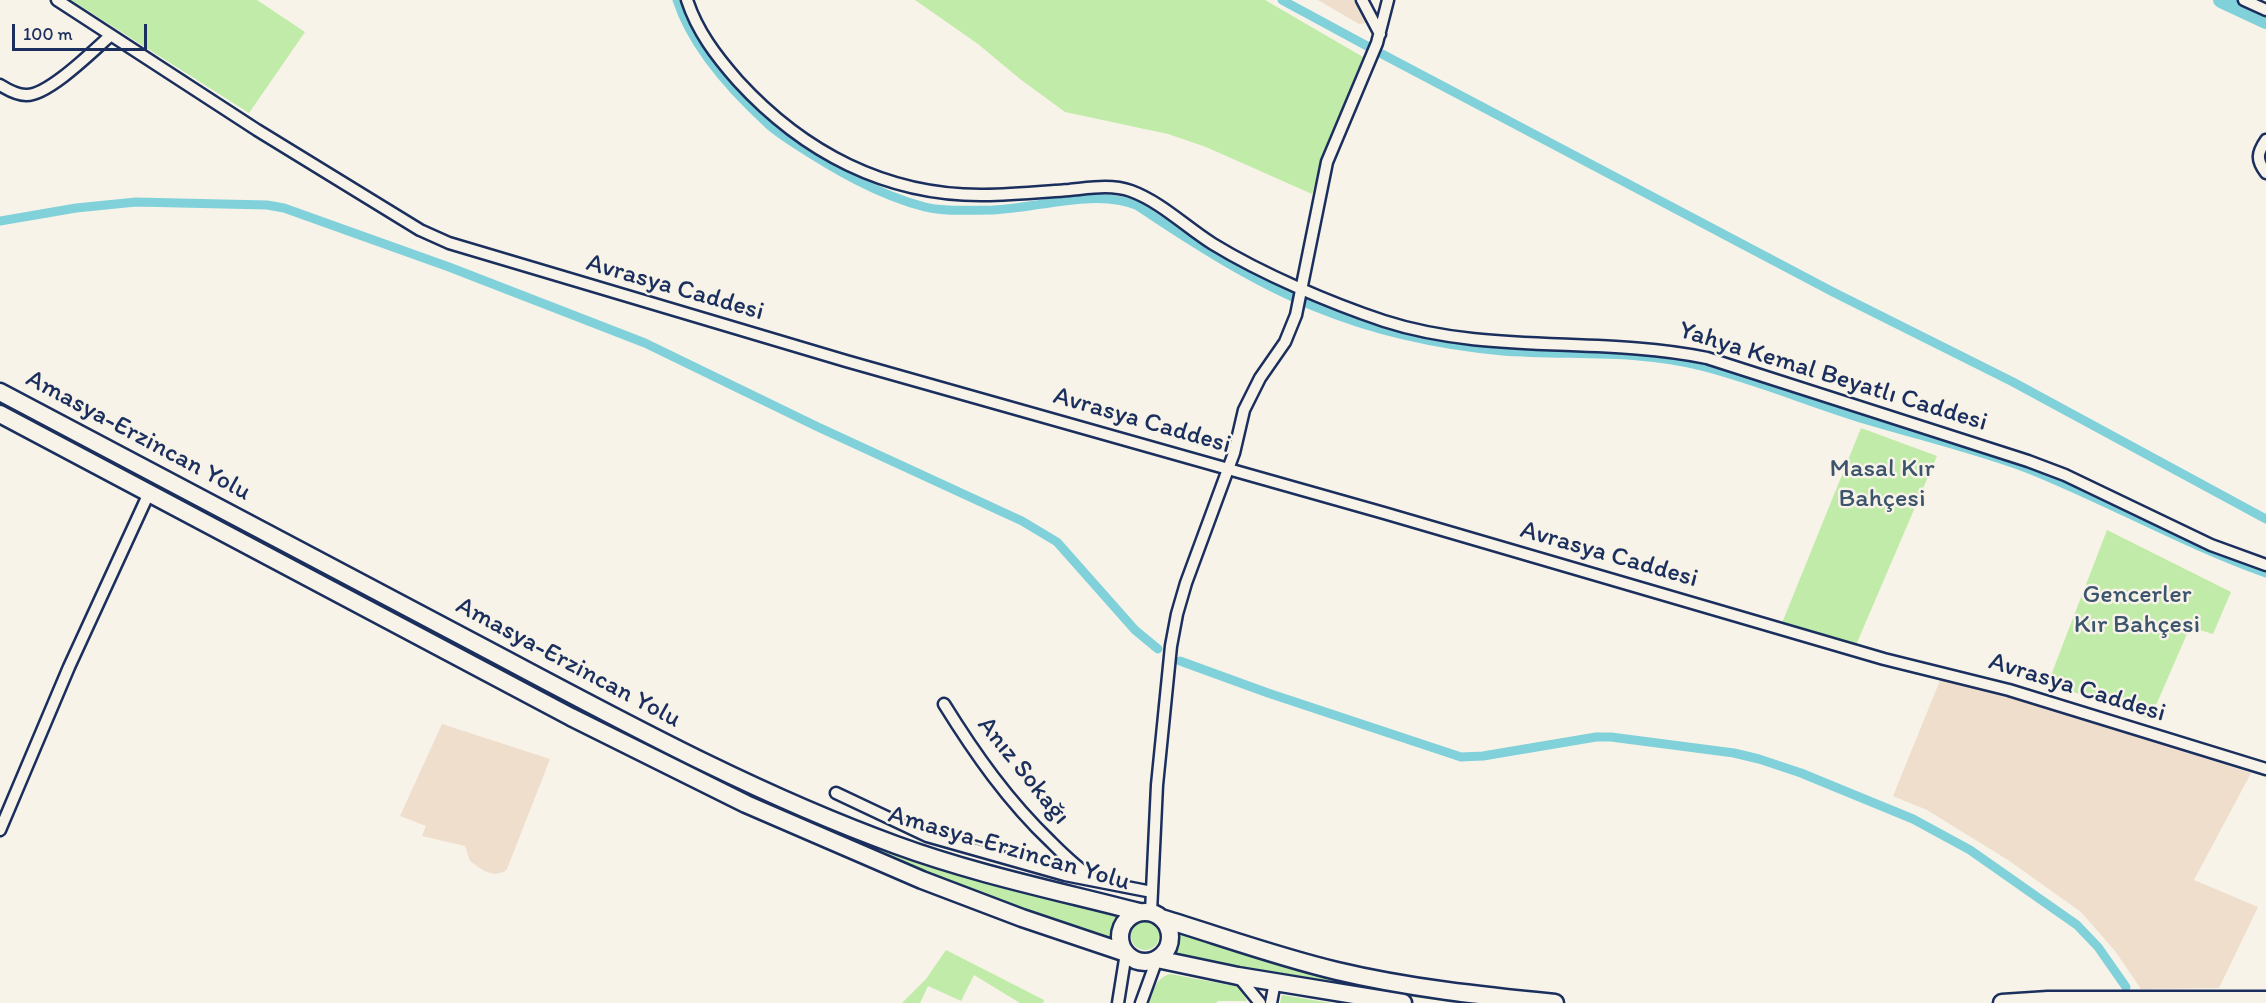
<!DOCTYPE html>
<html>
<head>
<meta charset="utf-8">
<style>
  body { margin:0 }
  #map { position:relative; width:2266px; height:1003px; overflow:hidden; background:#f7f3e8; font-family:Itim,sans-serif }
  canvas { display:block }
  .scale { position:absolute; left:12px; top:24px; width:135px; height:27px; box-sizing:border-box; border:3px solid #1b2f5e; border-top:0; padding-left:8px; font-size:18px; line-height:21px; white-space:nowrap; color:#1b2f5e; -webkit-text-stroke:4px #f7f3e8; paint-order:stroke }
</style>
</head>
<body>
<div id="map">
<canvas width="2266" height="1003"></canvas>
<div class="scale">100 m</div>
</div>
<script>
const g = document.querySelector('canvas').getContext('2d');
g.lineJoin = 'round';
function fill(path, color) { g.fillStyle = color; g.fill(path, 'evenodd'); }
function trace(path, color, width, dash) { g.strokeStyle = color; g.lineWidth = width; g.lineCap = dash ? 'butt' : 'round'; g.setLineDash(dash || []); g.stroke(path); }
function write(font, color, halo, rows, align = 'center') {
  g.font = font + ' Itim,sans-serif'; g.lineWidth = 5; g.setLineDash([]); g.textBaseline = 'middle'; g.strokeStyle = halo; g.fillStyle = color; for (const [text, x, y, turn = 0] of rows) {
    g.save(); g.translate(x, y); g.rotate((+turn || 0) * Math.PI / 180); g.textAlign = isNaN(turn) ? turn : align; if (halo) g.strokeText(text, 0, 0); g.fillText(text, 0, 0); g.restore();
  }
}
fill(new Path2D(`
  M1318,0H1358L1366,23L1359,24Z
  M1941,678L1994,692L2251,773L2194,880L2258,907L2219,988L2141,989L2115,951L2081,912L2008,860L1927,810L1893,796Z
  M442,724L550,759L507,869L504,872L495,874L484,871L470,861L465,846L422,836L426,826L400,816Z`), '#efdecc');
fill(new Path2D(`
  M71,0H257L305,32L249,113Z
  M915,0H1265L1363,57L1324,151L1312,194L1206,147L1168,134L1065,112L1020,79L978,44Z
  M1861,428L1937,456L1856,645L1782,623Z
  M2107,530L2231,592L2213,634L2190,627L2150,719L2048,683Z
  M481,656L747,789L1119,913L1113,941C993,899 874,854 758,801C664,757 571,709 479,660Z
  M1131 936a14 14 0 1 1 28 0a14 14 0 1 1-28 0Z
  M1176,930L1497,1003H1458L1397,995L1170,956Z
  M946,950L1044,1000L1043,1003H1020L974,975L961,1001L928,986L920,1003H902L926,979Z
  M1170,974L1240,987L1247,1001H1218L1216,1003H1149C1153,990 1156,978 1170,974Z
  M1282,995L1332,1003H1280Z`), '#c0eba8');
trace(new Path2D(`
  M677,0C692,47 732,91 768,124C776,131 785,137 794,143C834,169 878,195 925,207C946,212 971,210 993,210C1038,208 1097,188 1138,206C1193,243 1254,282 1316,307C1374,331 1440,345 1503,351C1568,356 1637,349 1701,366C1757,380 1811,403 1867,420C1921,436 1976,449 2029,469C2109,501 2184,544 2266,573
  M1282,0L1367,46
  M1382,54L1833,292L2013,382L2266,519
  M0,221L76,208L136,202L267,205L284,208L449,267L645,343L818,427L1022,521L1057,542L1135,630L1158,649
  M1180,661L1268,693L1461,757L1483,756L1596,737H1611L1734,753L1759,759L1801,773L1913,819L1970,850L2077,925L2098,947L2126,987`), '#80d1da', 9);
trace(new Path2D(`
  M2221,0L2266,21`), '#80d1da', 16);
const minor = new Path2D(`
  M57,0L257,130L420,230L449,243L846,361L1384,513L1884,659L2009,690L2266,769
  M687,0C697,31 716,56 738,81C803,152 886,196 984,195C1012,195 1041,192 1069,190C1090,188 1111,184 1131,191C1161,202 1186,227 1213,244C1262,274 1330,303 1384,321C1489,355 1600,336 1707,358L2028,461L2065,475L2211,545L2266,565
  M1362,0L1380,34
  M2244,0L2266,10
  M0,85C8,90 17,95 26,95C48,96 94,50 111,35
  M2266,140C2257,153 2256,160 2266,173
  M944,704C975,754 1008,801 1051,842C1064,855 1077,868 1093,878
  M836,793L927,836L1065,875L1152,892
  M0,830L69,667L149,493
  M1151,912L1157,785L1171,646L1177,614L1186,583L1234,453L1244,410L1260,378L1285,342L1296,315L1327,162L1377,43L1388,0
  M1238,976L1260,1003
  M1118,1003L1126,953
  M1141,1003L1157,959
  M1271,1003L1275,982`);
const highway = new Path2D(`
  M0,392C162,478 324,563 486,649C620,720 753,793 896,845C975,874 1058,891 1139,912
  M0,414L571,717L746,804L922,880L1022,918L1126,953
  M1120 937a25 25 0 1 1 50 0a25 25 0 1 1-50 0Z
  M1161,918C1220,936 1278,957 1337,971C1408,988 1483,996 1555,1003
  M1157,959L1238,976L1403,1003
  M2002,1003L2048,1000H2266`);
trace(minor, '#1b2f5e', 15);
trace(highway, '#1b2f5e', 21);
trace(minor, '#f7f3e8', 10);
trace(highway, '#f7f3e8', 16);
write('26px', '#1b2f5e', '#f7f3e8', [
  ["Avrasya Caddesi",675,288,16],
  ["Yahya Kemal Beyatlı Caddesi",1833,377,17],
  ["Avrasya Caddesi",1142,421,16],
  ["Amasya-Erzincan Yolu",138,436,28],
  ["Avrasya Caddesi",1609,555,16],
  ["Amasya-Erzincan Yolu",568,663,28],
  ["Avrasya Caddesi",2077,688,17],
  ["Anız Sokağı",1023,771,51],
  ["Amasya-Erzincan Yolu",1009,849,16]
]);
write('26px', '#3c556d', '#f7f3e8', [
  ["Masal Kır",1882,469],
  ["Bahçesi",1882,499],
  ["Gencerler",2137,595],
  ["Kır Bahçesi",2137,625]
]);
</script>
</body>
</html>
